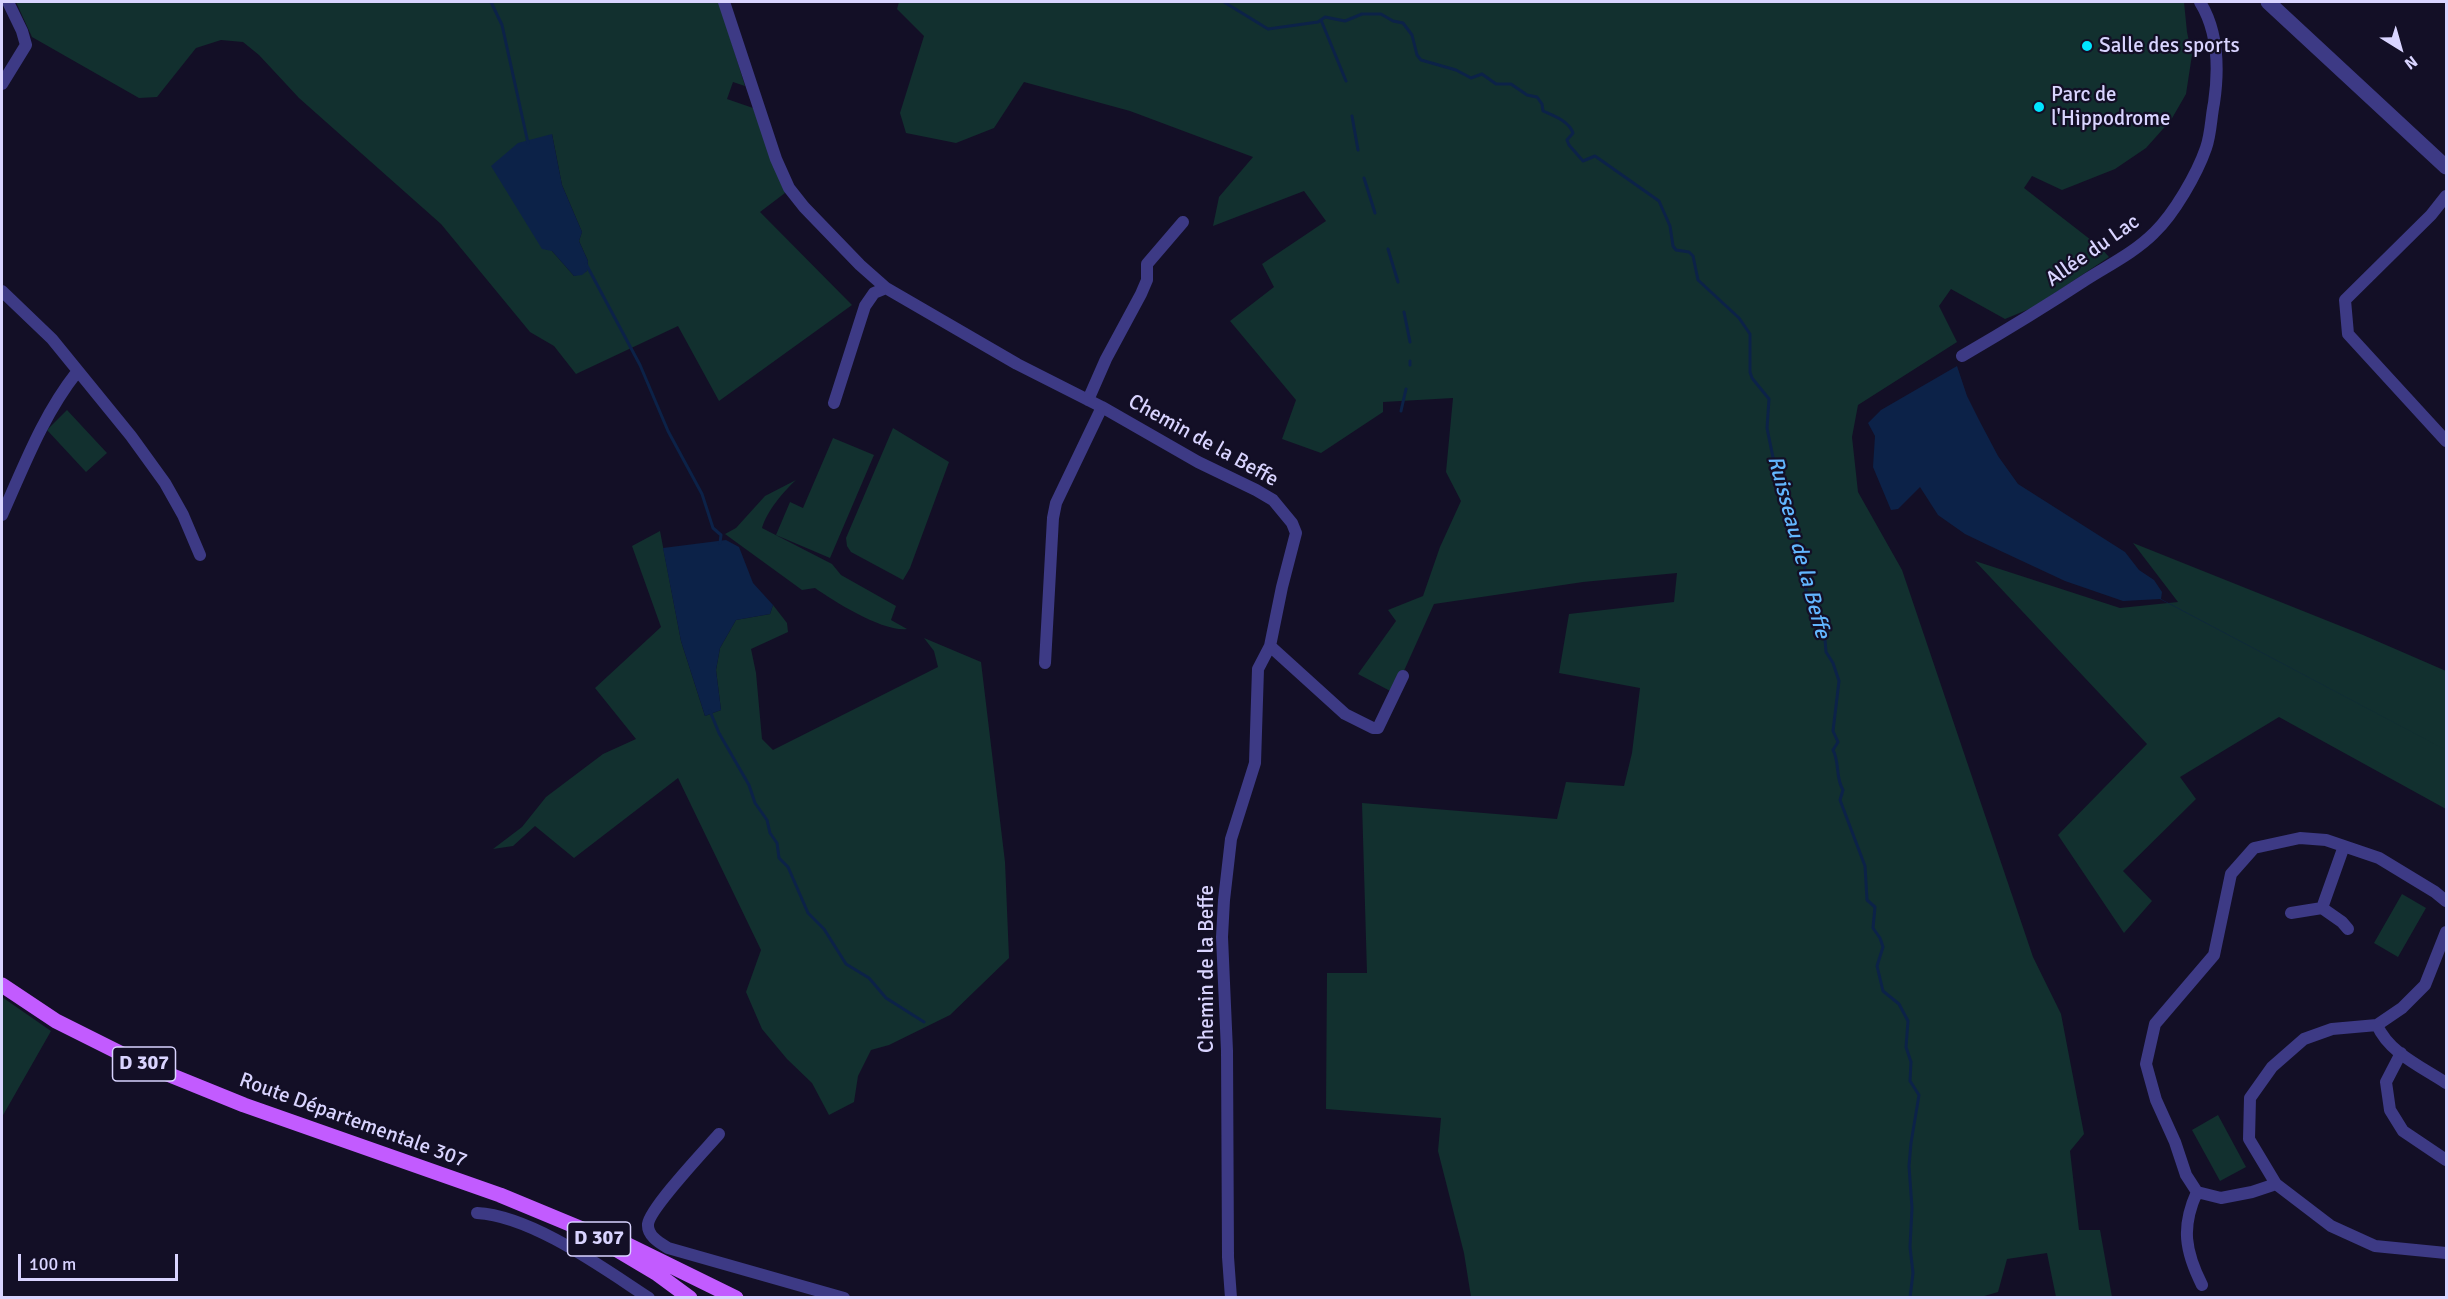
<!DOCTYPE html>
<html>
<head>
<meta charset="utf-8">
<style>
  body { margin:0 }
  #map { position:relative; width:2448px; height:1299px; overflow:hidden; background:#130f26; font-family:Signika,sans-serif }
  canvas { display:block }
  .frame { position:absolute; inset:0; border:3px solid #d9d4ff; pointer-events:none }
  .north { position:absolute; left:2370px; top:18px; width:60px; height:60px; -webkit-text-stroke:4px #130f26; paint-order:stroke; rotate:143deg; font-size:16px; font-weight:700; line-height:24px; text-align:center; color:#d9d4ff }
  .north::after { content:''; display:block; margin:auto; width:21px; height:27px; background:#d9d4ff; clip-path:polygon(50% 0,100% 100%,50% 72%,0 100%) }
  .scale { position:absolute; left:18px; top:1254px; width:160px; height:27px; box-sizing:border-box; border:3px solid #d9d4ff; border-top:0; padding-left:8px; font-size:18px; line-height:21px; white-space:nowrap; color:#d9d4ff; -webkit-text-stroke:4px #130f26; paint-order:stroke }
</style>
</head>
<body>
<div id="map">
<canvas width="2448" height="1299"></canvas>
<div class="frame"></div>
<div class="north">N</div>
<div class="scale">100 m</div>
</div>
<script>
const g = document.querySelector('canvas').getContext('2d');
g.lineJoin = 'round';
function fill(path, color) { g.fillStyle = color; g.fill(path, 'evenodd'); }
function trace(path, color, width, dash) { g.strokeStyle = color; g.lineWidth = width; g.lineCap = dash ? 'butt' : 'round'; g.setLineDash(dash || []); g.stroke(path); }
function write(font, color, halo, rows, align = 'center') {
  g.font = font + ' Signika,sans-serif'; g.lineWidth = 4.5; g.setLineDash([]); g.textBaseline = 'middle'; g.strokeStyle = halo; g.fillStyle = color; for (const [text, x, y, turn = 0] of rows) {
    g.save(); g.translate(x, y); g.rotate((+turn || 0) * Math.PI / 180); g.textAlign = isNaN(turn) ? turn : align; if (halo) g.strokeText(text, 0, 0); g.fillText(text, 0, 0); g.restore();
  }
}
fill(new Path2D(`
  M16,2H719L745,86L733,82L727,99L753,108L785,193L760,212L852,305L719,401L678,326L576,374L554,346L530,332L441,224L299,98L259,55L243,42L221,40L196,48L157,97L139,98L32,37ZM552,134L562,185L582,232L579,241L588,261L587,271L574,276L552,251Z
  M899,2H2184L2187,32L2192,55L2186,94L2171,120L2146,148L2115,169L2062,190L2032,176L2024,188L2100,247L2109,257L2034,307L2005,319L1951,289L1939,306L1957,342L1858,405L1852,437L1858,492L1902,570L2033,957L2061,1014L2084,1134L2070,1151L2079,1230H2100L2112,1297H2056L2047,1253L2007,1259L1998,1292L1981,1297H1471L1464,1253L1438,1151L1441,1118L1326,1109L1327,973H1367L1362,803L1557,819L1566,782L1624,786L1632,753L1640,688L1559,673L1569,614L1674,602L1677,573L1583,582L1434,604L1394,693L1358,674L1396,621L1388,610L1423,596L1440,547L1461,501L1446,472L1453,398L1383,402V412L1321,453L1282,439L1296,400L1230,321L1274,287L1262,264L1326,221L1304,191L1213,226L1219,197L1253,157L1130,111L1024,82L994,128L956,143L906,133L900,113L924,36L897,9Z
  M67,410L107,453L86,472L47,430Z
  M893,428L949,462L910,568L903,580L851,552L847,546L846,538Z
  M833,438L874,455L830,558L776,535L790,502L803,508Z
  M796,480C783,492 767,511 762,528L832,564L841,575L896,606L891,620L907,629C883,632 835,602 815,588L802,590L725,534L736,528L765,496Z
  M660,531L681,641L705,716L721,710L716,670L720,648L736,620L770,614L773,605L787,623L788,632L751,649L756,673L762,739L773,750L938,667L934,651L924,638L981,662L1005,862L1009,958L950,1015L889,1045L871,1050L858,1076L854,1102L829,1115L812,1083L787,1059L762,1029L746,992L761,950L678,778L574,858L535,826L513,846L493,849L522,827L546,797L603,754L636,739L595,688L661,627L632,546Z
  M2133,543L2363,635L2446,671V809L2279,717L2180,777L2196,799L2123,871L2152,901L2124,933L2058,835L2147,744L1975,561L2120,608L2178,602Z
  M2402,894L2426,908L2398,957L2374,943Z
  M2,997L51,1031L2,1117Z
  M2218,1115L2246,1167L2220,1181L2192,1130Z`), '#12302f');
fill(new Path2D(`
  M552,134L562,185L582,232L579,241L588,261L587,271L582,275L574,276L552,251L542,249L491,166L518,143Z
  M1957,366L1967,396L1979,420L1998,456L2018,484L2125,552L2139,570L2154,580L2162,592L2161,599L2446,750L2160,599L2123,601L2065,581L1990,546L1965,534L1938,515L1920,487L1898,509L1891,510L1873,467L1875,436L1868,423L1881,410Z
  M726,540L739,547L753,583L773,605L770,614L736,620L720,648L716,670L721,710L705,716L681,641L663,548Z`), '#0c2248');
trace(new Path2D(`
  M491,2L502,25L528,143
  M1224,2L1268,29L1318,22L1325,17L1345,21L1362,14H1381L1393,21L1403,23L1412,35L1417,55L1421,60L1456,70L1471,78L1482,74L1496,84H1511L1527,95L1537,97L1542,104L1543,111C1554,116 1569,121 1573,133L1567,140L1569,145L1583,161L1595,156L1659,201L1670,226L1673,246L1676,250L1689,252L1693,256L1698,280L1739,318L1750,334V372L1752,378L1769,399L1767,428L1778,482L1805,569L1806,591L1824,628L1826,652L1833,663L1839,681L1833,731L1838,742L1833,750C1840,763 1835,777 1843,790L1840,800L1865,866L1867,900L1875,907L1873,928L1880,938L1883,947L1877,966L1883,991L1899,1004L1908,1021L1906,1047L1911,1062L1910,1081L1919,1095L1911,1143L1909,1166L1912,1208L1910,1247L1913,1273L1910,1298
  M1321,20L1346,81
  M1352,116L1358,150
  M1364,178L1375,213
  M1388,249L1398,282
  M586,264L640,365L668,431L702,494L713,528L721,535L720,543
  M1404,312L1410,342
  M1410,365V361
  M1401,411L1406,389
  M710,711L719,733L749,785L755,803L767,820L770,833L777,843L779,858L788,867L808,913L824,929L846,964L869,978L886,998L924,1022`), '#0c2248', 3);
trace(new Path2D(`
  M724,2L776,159L789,188L804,207L860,265L886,288L1017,364L1102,407L1198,462L1256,490L1273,500L1292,523L1296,533L1282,587L1270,646L1258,669L1255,763L1231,839L1224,900L1222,937L1227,1051L1228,1257L1231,1298
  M2,84L26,45L22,31L8,2
  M2446,196L2431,215L2345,300L2348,334L2446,441
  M2,291L52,339L131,436L165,483L183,515L200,555
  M1962,356C2005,331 2046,306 2087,279C2109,265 2135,252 2154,233C2174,214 2197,174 2206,148C2211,134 2211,117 2214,103C2219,69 2218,31 2200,2
  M1088,400L1106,359L1141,294L1147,280V264L1183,222
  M834,403L865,306L874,293L886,288
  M2,515C24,466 43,415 77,372
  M1270,646L1345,714L1373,728H1378L1403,676
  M1045,663L1053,518L1056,503L1102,407
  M2322,908L2342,922L2348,929
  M2291,913L2322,908L2344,846
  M2446,932L2425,985L2402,1008L2377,1025L2332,1029L2304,1039L2272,1067L2250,1098L2249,1139L2276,1184L2331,1226L2375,1246L2446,1253
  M2377,1025C2389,1053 2422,1067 2446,1083
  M2401,1053L2386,1082L2390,1110L2403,1131L2446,1160
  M719,1134C706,1149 650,1208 648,1224C647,1236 660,1243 668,1248L844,1298
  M2276,1184L2252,1192L2221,1198L2197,1192L2186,1175L2175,1142L2156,1100L2146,1064L2155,1024L2214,955L2231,874L2254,848L2300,838L2326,840L2379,858L2435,892L2446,901
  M2197,1192C2181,1227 2185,1251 2202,1285
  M477,1213C532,1216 603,1268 649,1298`), '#3d3a85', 12);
trace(new Path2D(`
  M2268,2L2446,167`), '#3d3a85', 15);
trace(new Path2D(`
  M2,985L56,1021L138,1062L244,1105L500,1195L582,1229L656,1273L690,1298
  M626,1244L736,1298`), '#c25bff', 15);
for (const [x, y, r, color] of [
  [2087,46,6,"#00e5ff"],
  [2039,107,6,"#00e5ff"]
]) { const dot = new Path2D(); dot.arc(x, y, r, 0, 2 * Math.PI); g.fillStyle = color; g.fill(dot); trace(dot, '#130f26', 2); }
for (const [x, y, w] of [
  [144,1064,63],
  [599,1239,63]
]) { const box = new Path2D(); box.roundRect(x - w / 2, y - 17, w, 34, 4.5); g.fillStyle = '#130f26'; g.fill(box); trace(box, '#d9d4ff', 1.5); }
write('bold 20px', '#d9d4ff', null, [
  ["D 307",144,1064],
  ["D 307",599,1239]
]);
write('21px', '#d9d4ff', '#130f26', [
  ["Salle des sports",2099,46],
  ["Parc de",2051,95],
  ["l'Hippodrome",2051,119]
], 'left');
write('21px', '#d9d4ff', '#130f26', [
  ["Allée du Lac",2093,251,-35],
  ["Chemin de la Beffe",1203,441,29],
  ["Chemin de la Beffe",1207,969,-90],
  ["Route Départementale 307",353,1121,20]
]);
write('italic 22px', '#62b6ff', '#130f26', [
  ["Ruisseau de la Beffe",1798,547,75]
]);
</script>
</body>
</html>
